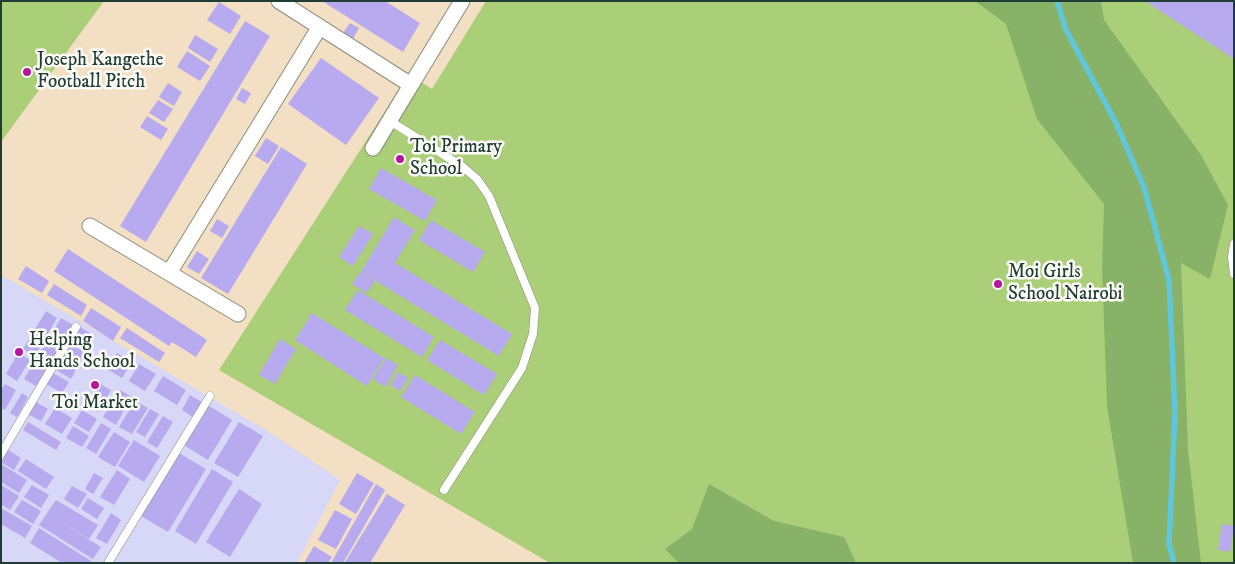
<!DOCTYPE html>
<html>
<head>
<meta charset="utf-8">
<style>
  body { margin:0 }
  #map { position:relative; width:1235px; height:564px; overflow:hidden; background:#f3dfc3; font-family:"IM FELL DW Pica",serif }
  canvas { display:block }
  .frame { position:absolute; inset:0; border:2px solid #1f3d34; pointer-events:none }
</style>
</head>
<body>
<div id="map">
<canvas width="1235" height="564"></canvas>
<div class="frame"></div>
</div>
<script>
const g = document.querySelector('canvas').getContext('2d');
g.lineJoin = 'round';
function fill(path, color) { g.fillStyle = color; g.fill(path, 'evenodd'); }
function trace(path, color, width, dash) { g.strokeStyle = color; g.lineWidth = width; g.lineCap = dash ? 'butt' : 'round'; g.setLineDash(dash || []); g.stroke(path); }
function write(font, color, halo, rows, align = 'center') {
  g.font = font + ' "IM FELL DW Pica",serif'; g.lineWidth = 5; g.setLineDash([]); g.textBaseline = 'middle'; g.strokeStyle = halo; g.fillStyle = color; for (const [text, x, y, turn = 0] of rows) {
    g.save(); g.translate(x, y); g.rotate((+turn || 0) * Math.PI / 180); g.textAlign = isNaN(turn) ? turn : align; if (halo) g.strokeText(text, 0, 0); g.fillText(text, 0, 0); g.restore();
  }
}
fill(new Path2D(`
  M1,275L266,430L340,480L297,563H1Z`), '#d7d7f8');
fill(new Path2D(`
  M1,1H104L1,142Z
  M486,1H1234V563H550L219,370L409,74L432,89Z`), '#abcf78');
fill(new Path2D(`
  M975,1H1101L1104,20L1201,155L1228,205L1210,279L1181,263L1188,450L1201,563H1133L1107,406L1102,268L1104,204L1037,119L1006,24Z
  M709,484L774,521L844,537L856,563H679L665,549L692,529Z`), '#88b268');
trace(new Path2D(`
  M1057,1L1066,30L1116,123L1144,187L1169,280L1175,413L1169,544L1174,563`), '#5fc6dc', 5.5);
fill(new Path2D(`
  M322,1H385L420,23L403,52Z
  M1145,1H1234V59Z
  M219,2L241,16L230,34L207,20Z
  M245,21L270,36L146,242L120,226Z
  M350,23L359,28L353,39L343,33Z
  M195,35L218,49L210,62L188,48Z
  M187,51L210,66L200,81L177,67Z
  M321,58L379,98L346,145L288,104Z
  M168,83L182,92L174,106L159,97Z
  M242,88L251,93L245,104L236,99Z
  M158,100L173,109L164,122L149,113Z
  M147,116L168,129L161,140L140,127Z
  M266,138L279,146L268,164L255,156Z
  M281,147L307,164L228,294L201,278Z
  M381,168L437,200L425,221L369,189Z
  M394,217L415,230L395,263L512,334L499,356L361,272Z
  M217,219L229,226L222,238L210,231Z
  M431,220L485,252L473,272L419,240Z
  M359,226L373,234L353,266L339,257Z
  M68,249L207,340L196,357L172,342L169,346L54,271Z
  M197,251L209,259L199,274L187,267Z
  M26,266L49,281L42,293L18,279Z
  M360,272L375,281L367,293L352,284Z
  M54,284L87,305L81,316L47,295Z
  M358,290L434,337L422,357L345,310Z
  M91,308L121,327L113,341L83,321Z
  M46,311L57,318L35,356L23,349Z
  M312,313L384,358L367,386L295,340Z
  M61,318L75,326L64,344L50,336Z
  M80,327L95,336L88,349L72,339Z
  M127,328L165,353L159,362L120,338Z
  M280,339L296,349L275,384L259,375Z
  M440,340L497,374L484,395L427,360Z
  M47,341L59,348L49,365L37,357Z
  M70,344L85,352L77,365L63,356Z
  M18,353L30,360L17,381L6,374Z
  M117,353L132,362L122,378L107,369Z
  M61,358L77,368L71,379L55,369Z
  M386,358L398,365L385,387L373,379Z
  M34,362L47,369L36,386L24,379Z
  M139,364L156,374L145,391L129,381Z
  M398,372L408,378L400,391L390,385Z
  M53,373L69,382L62,393L46,384Z
  M415,375L475,412L461,434L401,397Z
  M163,376L186,390L177,405L154,391Z
  M5,384L16,390L5,410L1,408V390Z
  M100,384L111,390L98,412L87,405Z
  M120,390L132,397L116,425L103,417Z
  M22,393L28,397L17,417L10,413Z
  M190,395L202,402L193,417L182,410Z
  M135,401L148,408L132,434L119,427Z
  M36,402L48,409L41,421L28,414Z
  M206,404L232,420L208,460L182,444Z
  M55,408L72,418L62,434L45,424Z
  M150,409L159,414L145,437L136,432Z
  M82,410L97,419L89,432L74,423Z
  M163,416L173,422L157,448L147,442Z
  M28,422L61,442L56,450L23,430Z
  M239,422L263,436L238,477L214,463Z
  M101,423L111,429L96,454L86,448Z
  M73,426L89,436L82,447L66,438Z
  M114,432L130,442L115,467L98,457Z
  M134,440L160,456L144,482L118,466Z
  M8,450L21,458L14,470L1,462Z
  M179,453L206,469L168,532L141,516Z
  M26,459L54,477L46,489L18,471Z
  M1,464L27,480L19,493L1,482Z
  M212,469L233,482L196,544L175,531Z
  M117,470L130,479L114,505L100,497Z
  M94,473L103,478L93,494L85,489Z
  M357,473L374,483L356,514L339,504Z
  M376,484L385,490L343,563H331Z
  M1,485L19,496L10,510L1,504Z
  M32,485L49,495L41,508L24,497Z
  M72,486L87,494L78,508L64,499Z
  M239,489L262,504L230,557L206,542Z
  M387,494L405,505L370,563H347L345,562Z
  M88,498L104,508L97,519L81,509Z
  M22,500L41,511L33,524L14,512Z
  M56,500L98,525L89,539L54,518L101,547L93,559L39,525Z
  M1,508L32,526L25,538L1,524Z
  M335,510L352,519L336,549L318,540Z
  M111,513L121,520L107,544L96,538Z
  M1222,524L1234,526L1230,552L1218,550Z
  M39,528L94,563H62L30,543Z
  M314,546L332,557L328,563H304Z`), '#b8aaee');
const lane = new Path2D(`
  M390,121L463,167L477,179L489,196L535,308L533,334L522,368L444,490
  M1234,244L1232,257L1234,274
  M1,454L76,327
  M108,563L210,396`);
const street = new Path2D(`
  M279,1L411,85L462,1
  M373,148L411,85
  M90,226L238,314
  M169,273L319,28`);
trace(lane, '#898e7c', 9);
trace(street, '#898e7c', 17);
trace(lane, '#fff', 8);
trace(street, '#fff', 15);
for (const [x, y, r, color] of [
  [27,72,5,"#b5179e"],
  [400,159,5,"#b5179e"],
  [998,284,5,"#b5179e"],
  [19,352,5,"#b5179e"],
  [95,385,5,"#b5179e"]
]) { const dot = new Path2D(); dot.arc(x, y, r, 0, 2 * Math.PI); g.fillStyle = color; g.fill(dot); trace(dot, '#fdfcf7', 2); }
write('19px', '#1f3d34', '#fdfcf7', [
  ["Joseph Kangethe",37,61],
  ["Football Pitch",37,83],
  ["Toi Primary",410,148],
  ["School",410,170],
  ["Moi Girls",1008,273],
  ["School Nairobi",1008,295],
  ["Helping",29,341],
  ["Hands School",29,363],
  ["Toi Market",95,404,"center"]
], 'left');
</script>
</body>
</html>
